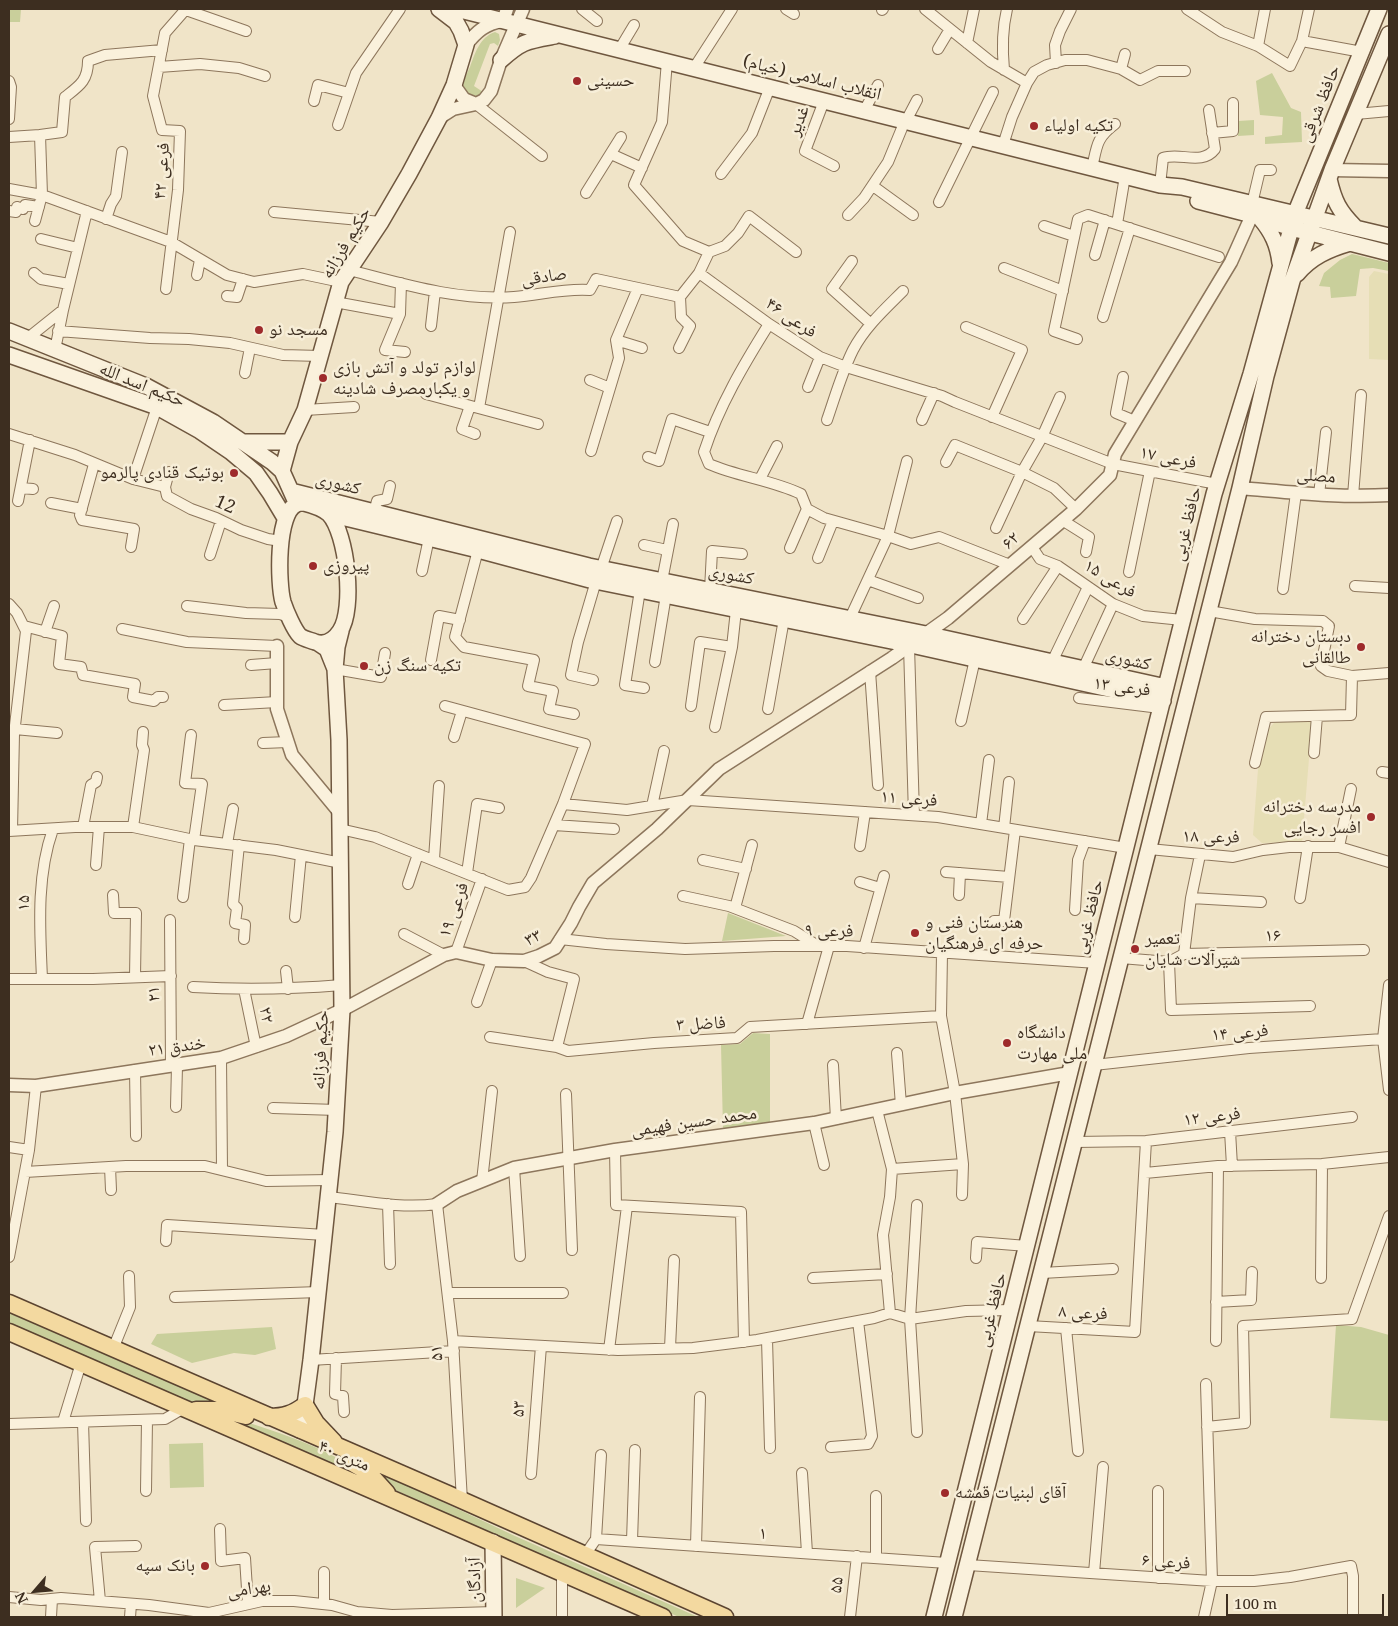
<!DOCTYPE html>
<html>
<head>
<meta charset="utf-8">
<style>
  body { margin:0 }
  #map { position:relative; width:1398px; height:1626px; overflow:hidden; background:#f0e4c8; font-family:"Noto Serif",serif }
  canvas { display:block }
  .frame { position:absolute; inset:0; border:10px solid #3d2e20; pointer-events:none }
  .north { position:absolute; left:10px; top:1566px; width:50px; height:50px; -webkit-text-stroke:4px #f7eed8; paint-order:stroke; rotate:243deg; font-size:14px; font-weight:700; line-height:20px; text-align:center; color:#3d2e20 }
  .north::after { content:''; display:block; margin:auto; width:18px; height:22px; background:#3d2e20; clip-path:polygon(50% 0,100% 100%,50% 72%,0 100%) }
  .scale { position:absolute; left:1226px; top:1594px; width:158px; height:22px; box-sizing:border-box; border:2px solid #3d2e20; border-top:0; padding-left:6px; font-size:15px; line-height:18px; white-space:nowrap; color:#3d2e20; -webkit-text-stroke:4px #f7eed8; paint-order:stroke }
</style>
</head>
<body>
<div id="map">
<canvas width="1398" height="1626"></canvas>
<div class="frame"></div>
<div class="north">N</div>
<div class="scale">100 m</div>
</div>
<script>
const g = document.querySelector('canvas').getContext('2d');
g.lineJoin = 'round';
function fill(path, color) { g.fillStyle = color; g.fill(path, 'evenodd'); }
function trace(path, color, width, dash) { g.strokeStyle = color; g.lineWidth = width; g.lineCap = dash ? 'butt' : 'round'; g.setLineDash(dash || []); g.stroke(path); }
function write(font, color, halo, rows, align = 'center') {
  g.font = font + ' "Noto Serif","Noto Naskh Arabic",serif'; g.lineWidth = 5; g.setLineDash([]); g.textBaseline = 'middle'; g.strokeStyle = halo; g.fillStyle = color; for (const [text, x, y, turn = 0] of rows) {
    g.save(); g.translate(x, y); g.rotate((+turn || 0) * Math.PI / 180); g.textAlign = isNaN(turn) ? turn : align; if (halo) g.strokeText(text, 0, 0); g.fillText(text, 0, 0); g.restore();
  }
}
fill(new Path2D(`
  M1374,271L1389,274V360L1369,359V277Z
  M1308,720L1312,723L1302,842L1262,843L1253,835L1258,769L1269,728L1274,723L1278,722Z`), '#e6deb5');
fill(new Path2D(`
  M9,9H21L20,22H9Z
  M495,32L499,34L500,40L498,46L494,43L490,44L474,86L483,92L478,97L468,96C465,92 462,87 464,82C465,77 468,71 470,67C475,53 480,37 495,32Z
  M1272,73L1291,108L1301,112L1302,142L1265,144V137L1282,135L1283,117L1260,115L1256,81Z
  M1254,120V135L1238,136V121Z
  M1352,254L1389,263V271L1373,268L1360,269L1356,296L1331,298L1330,287L1319,286L1324,273L1340,260Z
  M728,913L786,936L722,941Z
  M753,1033L770,1034V1122L723,1129L721,1045L740,1044Z
  M9,1313L129,1365L225,1404H195L9,1327Z
  M1336,1325L1361,1327L1389,1335V1421L1330,1418Z
  M272,1327L276,1349L255,1355L234,1353L192,1363L151,1344L157,1334Z
  M231,1417C273,1431 319,1444 357,1470C363,1474 368,1481 373,1486L225,1420Z
  M203,1443L204,1487L170,1488L169,1444Z
  M375,1470L515,1536L698,1617H679L393,1489Z
  M516,1578L545,1588L516,1608Z`), '#c9cf9b');
const minor = new Path2D(`
  M582,9L597,21
  M786,9L794,14
  M925,9L991,62L1027,83
  M1187,9L1222,32L1258,46L1290,66L1302,41L1309,9
  M186,10L246,31
  M882,10L883,9
  M1302,41L1362,52
  M967,43L974,9
  M1258,46L1265,9
  M938,49L950,29
  M619,50L634,25
  M667,61L662,122L634,185L683,241L709,252L699,273L769,324L820,357L846,367L942,396L955,402L1113,464L1217,484
  M1056,63L1055,45L1060,31L1071,9
  M159,67L200,64L239,68L265,76
  M694,68L732,9
  M1121,69L1125,54
  M1004,70C1002,49 1002,30 1007,9
  M9,81L11,87L9,119
  M314,101L318,85L349,93
  M824,101L805,151L834,166
  M476,104L542,156
  M864,111L878,85
  M1356,114L1389,111
  M906,121L917,100
  M338,125L356,73L400,9
  M1212,133L1233,131V103
  M9,137L40,135
  M1003,145L1012,117L1027,83L1034,72L1047,65L1065,60H1087L1121,69L1140,80L1158,71H1185
  M611,154L642,168
  M1092,168C1097,146 1096,138 1115,124
  M721,174L752,133L770,87
  M1160,185L1163,158C1180,152 1202,166 1215,149L1209,110
  M873,186L913,215
  M9,189L42,195L171,242L227,275L254,282L303,274L341,282
  M586,193L621,137
  M939,202L993,92
  M1252,204L1260,170H1271
  M9,211L16,212L17,207L23,209L25,205L39,207
  M274,212L381,222
  M848,215L864,198L888,162L902,128
  M106,219L111,204L116,196L122,152
  M35,221L42,195L40,135L62,132L65,97C79,86 88,81 88,61L105,55L162,50
  M1117,224L1125,176
  M1044,226L1074,236
  M41,239L78,248
  M709,252L725,246L738,233L749,216L796,252
  M1095,255L1105,220
  M852,261L832,289L871,324
  M1004,268L1063,291
  M349,270C403,284 458,301 514,297C540,295 564,288 590,290L596,279L671,295L680,297L681,317L690,326L679,348
  M34,273L41,279L69,284
  M197,275L200,260
  M401,283L400,314L385,350L405,352
  M166,289L178,190L180,131L162,130L153,96L165,33L186,9
  M227,296L237,297L243,279
  M680,297L699,273
  M335,302L400,314
  M1103,317L1130,228
  M769,324C744,364 719,406 704,452L709,464C739,477 772,480 801,494L807,509L824,518L888,536L911,544L939,537L1010,565
  M431,326L435,291
  M966,327L1022,350L992,417
  M58,331L150,338L189,339L230,343L283,355L320,356
  M28,338L63,310
  M1077,339L1054,331L1078,219L1088,215L1219,257
  M616,340L642,348
  M55,350L63,310L87,211
  M245,373L250,348
  M1123,377L1116,413L1135,421
  M590,380L610,388
  M808,387L820,357
  M426,394L538,424
  M470,406L462,429L475,434
  M479,408L510,232
  M305,410L354,407
  M827,420C835,397 842,372 853,350C865,327 885,309 903,291
  M922,420L934,393
  M9,434L75,455L133,479L165,487
  M591,451L619,358L616,340L638,288
  M648,457L659,461L672,419L710,432
  M946,462L955,445L1022,472L1054,488L1076,509
  M94,464L80,515L82,520L134,529L131,547
  M133,479L157,407
  M760,479L777,446
  M165,487L167,496L191,509L216,518L241,530L268,539L281,541
  M165,487L169,472
  M21,488L33,489
  M1319,495L1326,432
  M1353,496L1361,395
  M18,501L30,440
  M51,503L82,509
  M374,512L377,501L387,499L390,486
  M1062,520L1089,537L1086,552
  M996,528L1022,472L1042,437L1060,397
  M644,545L667,550
  M1032,547L1040,559L1058,566L1113,604L1143,616L1182,620
  M790,548L807,509
  M478,550L455,637L464,647L534,660L528,686L553,691L549,709L574,714
  M210,555L221,521
  M818,558L833,521
  M601,569L617,521
  M422,571L429,538
  M1129,572L1150,471
  M868,580L918,598
  M662,581L673,524
  M1355,586L1389,588
  M1283,589L1296,493
  M640,590L625,685L644,688
  M710,590L712,551L742,554
  M9,604L17,613L26,631L14,734L12,831
  M187,606L246,613L280,614L289,617
  M1209,611L1255,619L1323,621L1329,626L1321,666L1328,671L1352,676
  M850,618L888,536L907,461
  M1023,619L1058,566
  M24,626L62,636L59,664L81,667L83,675L135,684L133,697L154,701L158,697H163
  M122,629L187,642L277,646
  M45,632L54,606
  M909,646L914,815
  M431,660L439,616L460,620
  M655,662L666,595
  M1052,662L1088,587
  M251,665L277,663
  M335,669L381,677L385,653
  M1083,669L1113,604
  M870,671L878,785
  M593,680L571,675L578,642L596,581
  M1079,698L1160,708
  M224,705L277,702
  M691,706L700,642L732,647
  M768,709L784,619
  M961,721L975,659
  M715,727L732,647L736,610
  M15,729L57,733
  M191,735L185,783L202,784L194,840
  M454,737L462,711
  M263,743L288,742
  M1314,753L1317,716
  M1255,763L1266,717L1351,715L1352,676L1389,673
  M1382,772L1389,773
  M563,804L627,810L688,800L938,817L1126,848
  M652,806L664,751
  M981,824L989,760
  M554,825L614,829
  M83,827L91,785L96,782L97,777
  M133,827L144,750L142,745L143,732
  M1004,828L1009,782
  M340,829L375,837L508,890L525,887L531,878L563,804L585,744L445,706
  M9,831L75,827H133L194,840L276,850L341,863
  M227,844L233,809
  M239,845L233,904L237,908L235,923L245,925L244,939
  M860,846L865,812
  M1339,847L1351,789
  M1149,849L1233,857L1263,850L1289,847H1339L1389,862
  M434,859L439,786
  M703,860L746,869
  M96,865L99,827
  M946,872L1009,877
  M467,873L477,804L499,808
  M860,882L880,888
  M408,884L418,854
  M113,895L114,913H136L135,977
  M959,895L960,873
  M683,896L729,906L794,931L818,946
  M183,897L190,839
  M1191,898L1261,902
  M1300,898L1308,846
  M735,908L752,845
  M1075,910L1078,860L1085,841
  M295,917L301,855
  M170,920L171,1066
  M994,921H1004L1015,830
  M404,934L444,955
  M560,939L606,944L685,949L774,946H847L1097,963
  M864,948L884,876
  M456,952L482,879
  M942,953L941,1016L955,1093L963,1164L962,1195
  M1184,954L1364,950
  M1121,958L1169,962L1184,954L1191,898L1200,855
  M524,961L548,972L574,979L557,1047
  M1169,962L1171,1010L1310,1006
  M286,971L288,989
  M9,979H93L171,976
  M42,979C40,929 36,877 53,829
  M1389,985L1383,1039L1389,1090
  M193,987C242,990 292,989 342,985
  M244,989L256,1047
  M477,1002L492,960
  M807,1024L829,946
  M490,1037L557,1047L568,1051L654,1043L737,1038L750,1027L941,1016
  M897,1053L901,1105
  M221,1058L222,1170
  M833,1065L836,1119
  M1094,1065L1249,1048L1383,1039L1389,1040
  M135,1070L136,1136
  M566,1094L572,1250
  M176,1107L177,1066
  M273,1108L337,1110
  M877,1110L892,1169L890,1197L883,1235L890,1313
  M814,1123L824,1165
  M1230,1131L1232,1166
  M1075,1142L1146,1141L1352,1117
  M9,1147L29,1150
  M615,1150L616,1205L741,1212L744,1342
  M110,1167L111,1190
  M514,1168L520,1256
  M892,1169L963,1164
  M25,1172L126,1166H205L266,1181L330,1180
  M1145,1173L1218,1166L1322,1164L1389,1157
  M482,1181L492,1091
  M329,1197C364,1201 402,1209 437,1204L453,1341L462,1501
  M388,1204L390,1264
  M166,1241L167,1225L325,1235
  M9,1257L29,1150L36,1086
  M976,1258L977,1242L1027,1246
  M1042,1273L1113,1269
  M813,1278L887,1274
  M1321,1278L1322,1164
  M448,1293H563
  M175,1297L319,1292
  M1216,1302L1251,1300L1252,1272
  M1028,1326L1135,1332L1146,1141
  M1066,1328L1078,1451
  M767,1339L770,1448
  M453,1341L618,1350L693,1348L757,1340L874,1318L890,1313L910,1319L966,1311L1011,1310
  M1216,1341L1218,1166
  M670,1348L674,1260
  M113,1349L130,1307L129,1276
  M609,1350L627,1206
  M336,1358L335,1394L343,1396L344,1412
  M311,1360L454,1351
  M63,1422L81,1363
  M83,1422L86,1521
  M9,1424L165,1419L184,1408
  M1207,1427L1245,1423L1243,1326L1352,1319L1389,1216
  M917,1432L910,1319L917,1205
  M831,1447L868,1444L872,1436L858,1321
  M802,1473L807,1553
  M531,1474L541,1346
  M146,1491L147,1420
  M1158,1491V1578
  M876,1496V1558
  M220,1529L221,1561L245,1558L248,1604
  M596,1539L601,1455
  M632,1541L635,1450
  M696,1546L700,1397
  M585,1555L596,1539L947,1563
  M968,1565L1212,1581H1254L1290,1577L1351,1566L1353,1576V1617
  M324,1572V1604
  M1094,1573L1103,1467
  M562,1574V1617
  M9,1597L41,1600L61,1598L149,1605L209,1613L262,1601H294L332,1605L357,1612L392,1615L494,1612
  M100,1601L95,1547L136,1546
  M51,1617L52,1599
  M130,1617L131,1604
  M850,1617L857,1556
  M1204,1617L1212,1581L1206,1384`);
const tertiary = new Path2D(`
  M466,45C476,32 486,23 503,21L507,9
  M454,85L464,99L476,104
  M439,118L453,109L476,104L484,100L491,91L501,60L523,9
  M1332,170L1389,171
  M1240,488C1289,492 1339,498 1389,495
  M277,646V709L292,755L340,813
  M9,1085L36,1086L221,1058L286,1036L342,1010L444,955L456,952L492,960L524,961L539,956L555,948L571,923L579,907L593,883L657,829L719,769L892,658L948,618L1076,509L1110,475L1115,454L1231,262L1252,215
  M437,1204L457,1191L514,1168L615,1150L814,1123L955,1093L1070,1073`);
const secondary = new Path2D(`
  M456,9L1160,185L1182,187L1389,236
  M501,60C522,41 527,41 555,36
  M1329,179C1334,201 1339,211 1355,227
  M1198,201L1252,215L1291,228L1389,253
  M1260,218C1272,232 1278,245 1280,263
  M1297,274C1311,257 1329,249 1350,243
  M9,331L146,386L213,422L272,462L282,471L295,500
  M9,355L157,407L200,431L231,452L256,473L270,493L285,518
  M243,442H290
  M282,471L290,442L305,410L341,282L381,222L409,174L439,118L454,85L466,45L461,31L456,22L439,9
  M291,491L589,566L926,634L1166,687
  M304,503C312,505 322,508 329,514C347,533 355,609 340,631C334,640 326,646 315,642C310,640 304,639 300,636C294,630 286,611 283,602C278,584 276,512 297,504C299,503 302,503 304,503Z
  M329,514L478,550L590,580L911,645L1163,701
  M318,643L327,649L335,669L337,647L341,631
  M300,1430L305,1405L311,1360L335,1132L342,1010L339,740L335,669
  M493,1542L494,1617
  M934,1617L1214,494L1251,374L1295,214L1379,9
  M954,1617L1240,488L1266,376L1292,281L1332,170L1389,34`);
const primary = new Path2D(`
  M9,1303L448,1494L725,1617
  M9,1332L663,1617
  M196,1410H221L246,1416
  M269,1417C284,1417 293,1414 305,1405L316,1423L334,1442
  M349,1461L368,1472L387,1493`);
trace(minor, '#8d765c', 12);
trace(tertiary, '#8d765c', 15);
trace(secondary, '#6f573f', 18);
trace(primary, '#5b4430', 19);
trace(minor, '#faf1dc', 10);
trace(tertiary, '#faf1dc', 12);
trace(secondary, '#faf1dc', 15);
trace(primary, '#f3d9a0', 16);
for (const [x, y, r, color] of [
  [577,81,5,"#9e2a2b"],
  [1034,126,5,"#9e2a2b"],
  [259,330,5,"#9e2a2b"],
  [323,378,5,"#9e2a2b"],
  [234,473,5,"#9e2a2b"],
  [313,566,5,"#9e2a2b"],
  [1361,647,5,"#9e2a2b"],
  [364,666,5,"#9e2a2b"],
  [1371,817,5,"#9e2a2b"],
  [915,933,5,"#9e2a2b"],
  [1135,949,5,"#9e2a2b"],
  [1007,1043,5,"#9e2a2b"],
  [945,1493,5,"#9e2a2b"],
  [205,1566,5,"#9e2a2b"]
]) { const dot = new Path2D(); dot.arc(x, y, r, 0, 2 * Math.PI); g.fillStyle = color; g.fill(dot); trace(dot, '#f7eed8', 2); }
write('18px', '#3d2e20', '#f7eed8', [
  ["انقلاب اسلامی (خیام)",812,78,14],
  ["حافظ شرقی",1320,104,-68],
  ["غدیر",799,121,-69],
  ["فرعی ۴۲",162,171,-86],
  ["حکیم فرزانه",346,243,-59],
  ["صادقی",544,277,-8],
  ["فرعی ۴۶",791,318,34],
  ["حکیم اسد الله",142,385,22],
  ["فرعی ۱۷",1168,458,11],
  ["مصلی",1316,476,4],
  ["کشوری",338,484,14],
  ["12",225,505,24],
  ["حافظ غربی",1187,524,-76],
  ["۶۲",1011,541,-41],
  ["کشوری",731,575,11],
  ["فرعی ۱۵",1110,579,31],
  ["کشوری",1128,660,13],
  ["فرعی ۱۳",1122,687,7],
  ["فرعی ۱۱",909,799,4],
  ["فرعی ۱۸",1211,837,1],
  ["۱۵",24,903,-88],
  ["فرعی ۱۹",454,910,-70],
  ["حافظ غربی",1089,917,-76],
  ["فرعی ۹",829,931,1],
  ["۱۶",1273,936,-1],
  ["۳۳",533,938,-26],
  ["۲۱",154,994,-90],
  ["۲۲",266,1015,79],
  ["فاضل ۳",701,1024,-3],
  ["فرعی ۱۴",1240,1033,-5],
  ["۲۱ خندق",177,1047,-8],
  ["حکیم فرزانه",321,1050,-87],
  ["فرعی ۱۲",1212,1117,-7],
  ["محمد حسین فهیمی",694,1122,-8],
  ["حافظ غربی",992,1310,-76],
  ["فرعی ۸",1083,1313,3],
  ["۵۱",437,1353,-93],
  ["۵۳",519,1409,-86],
  ["۴۰ متری",344,1456,23],
  ["۱",763,1534,4],
  ["فرعی ۶",1166,1562,4],
  ["آزادگان",475,1580,-91],
  ["۵۵",837,1585,-83],
  ["بهرامی",249,1589,-8]
]);
write('18px', '#3d2e20', '#f7eed8', [
  ["حسینی",587,81],
  ["تکیه اولیاء",1044,126],
  ["مسجد نو",269,330],
  ["لوازم تولد و آتش بازی",333,368],
  ["و یکبارمصرف شادینه",333,389],
  ["بوتیک قنادی پالرمو",224,473,"right"],
  ["پیروزی",323,566],
  ["دبستان دخترانه",1351,637,"right"],
  ["طالقانی",1351,658,"right"],
  ["تکیه سنگ زن",374,666],
  ["مدرسه دخترانه",1361,807,"right"],
  ["افسر رجایی",1361,828,"right"],
  ["هنرستان فنی و",925,923],
  ["حرفه ای فرهنگیان",925,944],
  ["تعمیر",1145,939],
  ["شیرآلات شایان",1145,960],
  ["دانشگاه",1017,1033],
  ["ملی مهارت",1017,1054],
  ["آقای لبنیات قمشه",955,1493],
  ["بانک سپه",195,1566,"right"]
], 'left');
</script>
</body>
</html>
